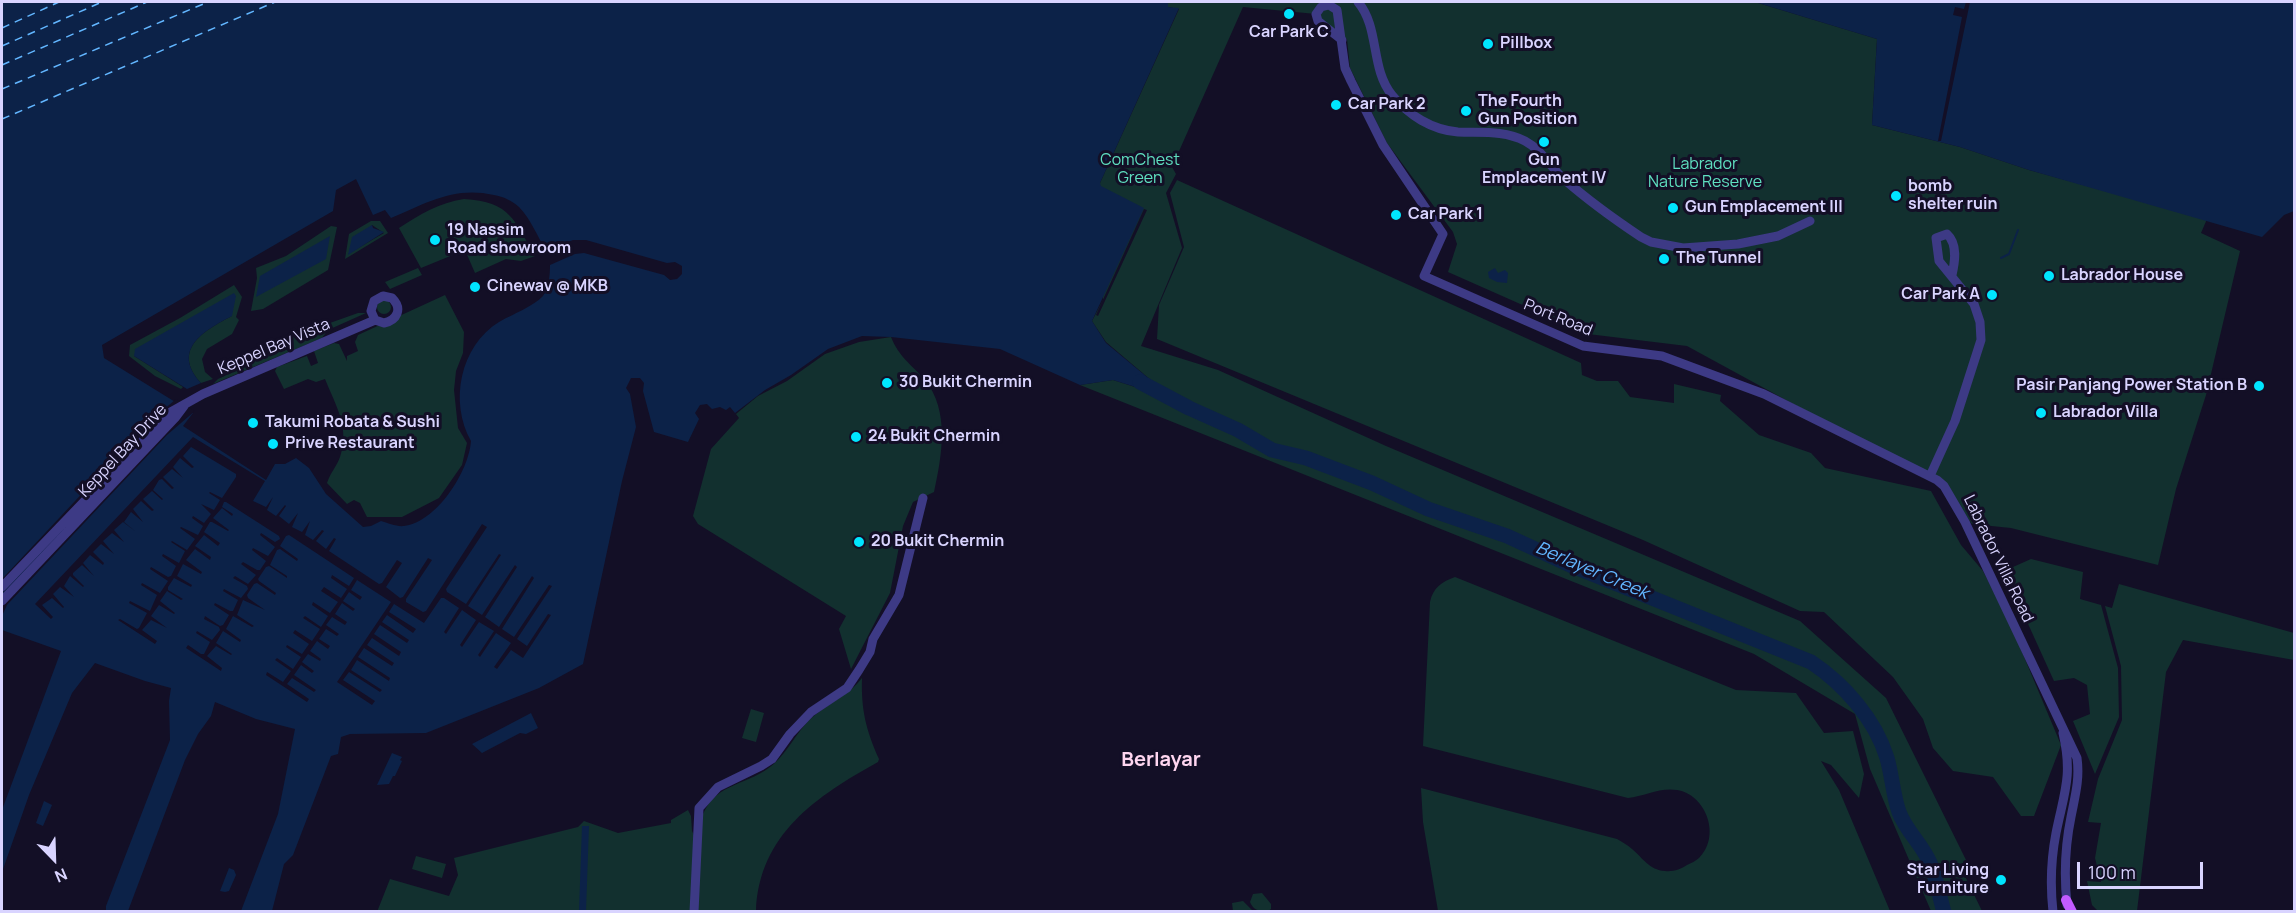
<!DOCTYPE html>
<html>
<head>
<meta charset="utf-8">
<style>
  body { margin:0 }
  #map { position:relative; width:2296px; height:913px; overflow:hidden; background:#130f26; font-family:Manrope,sans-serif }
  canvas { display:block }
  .frame { position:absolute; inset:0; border:3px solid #d9d4ff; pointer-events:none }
  .north { position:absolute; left:24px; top:829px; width:60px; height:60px; -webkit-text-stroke:4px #130f26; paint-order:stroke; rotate:157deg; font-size:16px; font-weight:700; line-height:24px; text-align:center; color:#d9d4ff }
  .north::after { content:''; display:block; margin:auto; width:21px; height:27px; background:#d9d4ff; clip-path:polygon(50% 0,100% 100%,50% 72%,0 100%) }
  .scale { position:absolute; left:2077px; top:862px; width:126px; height:27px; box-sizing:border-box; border:3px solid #d9d4ff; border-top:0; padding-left:8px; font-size:18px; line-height:21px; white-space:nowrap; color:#d9d4ff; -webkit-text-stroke:4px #130f26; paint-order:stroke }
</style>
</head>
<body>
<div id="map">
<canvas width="2296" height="913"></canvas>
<div class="frame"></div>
<div class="north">N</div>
<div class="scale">100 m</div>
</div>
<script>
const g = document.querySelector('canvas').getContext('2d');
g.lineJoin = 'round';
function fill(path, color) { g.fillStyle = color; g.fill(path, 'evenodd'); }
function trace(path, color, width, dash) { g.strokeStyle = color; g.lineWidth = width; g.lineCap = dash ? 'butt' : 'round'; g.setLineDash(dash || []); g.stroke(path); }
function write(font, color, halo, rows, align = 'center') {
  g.font = font + ' Manrope,sans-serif'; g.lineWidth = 6; g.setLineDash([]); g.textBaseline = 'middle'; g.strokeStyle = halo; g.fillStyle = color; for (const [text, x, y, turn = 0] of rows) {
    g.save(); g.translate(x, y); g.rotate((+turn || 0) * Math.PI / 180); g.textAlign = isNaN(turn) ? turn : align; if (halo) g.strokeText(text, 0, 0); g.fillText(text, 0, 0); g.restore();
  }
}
fill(new Path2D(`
  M1168,2H1755L1877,39L1872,125L1960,147L2029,170L2207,219L2201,233L2240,251L2206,395L2176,489L2158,565L2011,528L1972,524L1939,477L1808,412L1687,346L1588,334L1448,272L1457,244L1453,232L1387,143L1350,68L1347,39L1326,27L1316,14L1243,7L1172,167L1176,174L1166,193L1182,248L1141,346L1218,370L1386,446L1800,621L1886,698L1966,860L1964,874L1982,911H1931L1870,769L1855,714L1754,654L1080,385L1113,380L1154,393L1159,387L1106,342L1092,321L1103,300L1100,183L1179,9L1168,7Z
  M1177,180L1581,363L1582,375L1597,381H1618L1630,397L1674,403V384L1721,395L1720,401L1759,435L1811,453L1825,468L1931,491L1961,545L1983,571L2012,628L2061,745L2034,816H2021L1993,777L1953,771L1933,748L1923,719L1893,677L1824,612L1800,611L1643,540L1157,339L1159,305L1184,247L1170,193Z
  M464,199C511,202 514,220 535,256L521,261L506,259L475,273L465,250L421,268L399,228C420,214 439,203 464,199Z
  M371,221H380L388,233L345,259L349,234ZM372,225L384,233L348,254Z
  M331,226L337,227L328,270L263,309L251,311L257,278L256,268L286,256Z
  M418,268L422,275L390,289L385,282Z
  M234,285L242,297L236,317L239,320L232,334L207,349L202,359L205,372L213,379L201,383C171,350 203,331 232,316L134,356L183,387L181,389L155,376L129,356L130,345L180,318Z
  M445,295L464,332L463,353L456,371L454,390L458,428L467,443L462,465L439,498L402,517H367L360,503L354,500L347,504L327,483C330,473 337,466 340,457C350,428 336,406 325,379L316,382L308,379L284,389L275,371L277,367L304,357L307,356L311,366L318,363L314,351L334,343L339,344L347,361V356L358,351L355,342L358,335Z
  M377 307a7 7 0 1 1 14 0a7 7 0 1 1-14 0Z
  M358,313H366L328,330L322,338L213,384L218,379L235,371L237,356Z
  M891,337C899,357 911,364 925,380C950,411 942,456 934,492L913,502L903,526L890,593L851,669L839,629L846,616L698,524L693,516L711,449L739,418L736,414L758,396L787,381L825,354L859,342Z
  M2031,559L2083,572L2080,599L2101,605L2118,668L2119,717L2095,774L2073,721L2090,714L2087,685L2074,678L2054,681L2004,571Z
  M1455,577L1736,690L1796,693L1824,733L1853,731L1864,774L1859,798L1831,765L1821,761L1839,790L1890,911H1438L1423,822L1421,788L1617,839C1622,842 1628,845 1632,849C1643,858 1649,870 1665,871C1673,872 1681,869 1687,865C1691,863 1696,861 1699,858C1721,837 1707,795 1677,790C1661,787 1644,796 1628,798L1423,746L1430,602C1433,588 1441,582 1455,577Z
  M2119,584L2294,633V660L2183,640L2166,672L2137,911H2098L2092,905L2087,881L2101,882L2095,858L2101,823L2088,822L2098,779L2122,720L2121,666L2105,606L2112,608Z
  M862,678C861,710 866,730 879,759L878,762C817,796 759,834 756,911L697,912L700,822C713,782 742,788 770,767C788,754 797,729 815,715C831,702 849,695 862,678Z
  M751,709L764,713L756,742L742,738Z
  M688,810L691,816L692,831L694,835L691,911L377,912L390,879L449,896L458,875L454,858L578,827L584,821L618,833L671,823V820Z
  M416,856L446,864L442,878L412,869Z
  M1262,893L1271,904V909L1268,911C1260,912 1253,910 1250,902L1253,894Z
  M1243,901L1253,911H1233L1232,903Z`), '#12302f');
fill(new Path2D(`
  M2,2H1168V7L1179,8L1100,183L1101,186L1144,208L1092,321L1106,343L1159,387L1155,393L1113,380L1080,385L1000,349L891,337L862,336L828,349L791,375L765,390L735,413L730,407L726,410L720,407L712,409L707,404L700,405L695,413L699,419L688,442L654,432L643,391L644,383L640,378H631L626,388L630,394L636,427L622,481L583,664L539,688L426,733L350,734L341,737L338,754L331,756L293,855L284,864L272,911H241L278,814L295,729L256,719L215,702L211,716L198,734L185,760L128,911H106V906L170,740L169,701L171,688L145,681L95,663L72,693L29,795L2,872V810L61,651L2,630ZM356,179L373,215L385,210L391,218C427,203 454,186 494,195C504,197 511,200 519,207C530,218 538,237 546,251L573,240H586L667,263L675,262L682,266V274L677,279L670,280L664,275L584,253L575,254L550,265C550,275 549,287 543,296C534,306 511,315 499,322C460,346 449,402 471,441C469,471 437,522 404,526C397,527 388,523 381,521L371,526L363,527L326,494L309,468L296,458L285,464H275L266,480L183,426L193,413L104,358L102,345L333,211L336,190Z
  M1755,2H2294V211L2284,215L2262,237L2029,170L1960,147L1872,125L1877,39Z
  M372,225L373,228L384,232L348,255L352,237Z
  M330,236L326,259L256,297L260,276Z
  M1495,268L1498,273L1505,270L1508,273L1507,283L1497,282L1489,278L1488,272Z
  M234,293L236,296L232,316C203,331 171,350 201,383L187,389L134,356L135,349Z
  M531,713L538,728L526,734L520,733L482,753L472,744Z
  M392,753L402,757L400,760L402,761L395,776H393L389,784L377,785Z
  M44,801L52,805L43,826L36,823Z
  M582,826H589L586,911H579Z
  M229,868L234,870L236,875L229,891L225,892L220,891Z`), '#0c2248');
fill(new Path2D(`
  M1966,2H1970L1941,141H1938L1962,17L1953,15L1955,7L1964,9Z
  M1144,209L1147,210L1098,316L1096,315Z
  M176,399L195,411L167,435L7,605L2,616V596L152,436L2,593V579L148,423Z
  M193,437L265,481L253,501L266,507L273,497L267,510L276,516L285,505L286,506L279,516L289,524L298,513L292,527L302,532L310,521L305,535L313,540L322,530L324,531L316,541L326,549L334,538L336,539L329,551L379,584L382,583L397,560L402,563L386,587L400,598L403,597L428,558L432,560L406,599V602L423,612L426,611L482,524L487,527L446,589L447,592L466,604L499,554L501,555L468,606L482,615L515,565L517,567L485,617L499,627L532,576L534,578L502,629L514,637L549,585L552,586L517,639L527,646L548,614L551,615L523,658L511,650L497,669L494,667L511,643L496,633L480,657L478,655L494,631L479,622L462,647L460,645L476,620L462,610L446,634L444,632L459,608L444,598H441L424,623L394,604L389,612L416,629L413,633L387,615L382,622L409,640L407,643L380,625L374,634L401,652L399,656L372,638L367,645L394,663L392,666L364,648L358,657L390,678L389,681L357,660L351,670L382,690L380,692L349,672L343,680L375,701L372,705L337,682L391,602L357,580L351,590L362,597L360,600L349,592L343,601L355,609L353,611L342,603L335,614L347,622L345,625L332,617L326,625L339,634L337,636L326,629L319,639L330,646L328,649L317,641L310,651L321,659L320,661L308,654L302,662L314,671L312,673L301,665L294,675L316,690L314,692L292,678L287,684L309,699L307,702L266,675L267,672L283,682L291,671L275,660L277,658L293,669L301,657L286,647L287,645L302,654L309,644L293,633L295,630L312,641L320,629L303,618L305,616L321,627L328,616L312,605L313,602L330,613L338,602L321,591L324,587L341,598L347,589L331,578L332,575L349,586L354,578L289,535L286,536L280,546L298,559L297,561L280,549L277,550L270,565L287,576V578L269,566L266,567L258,579L259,581L276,593L275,595L257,583L254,584L247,595L248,598L265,610L243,600L237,615L254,626L252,627L233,616L226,629L241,640L240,642L223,631L216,643L232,654L231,655L216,646L207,656L222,668L221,671L186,648L188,645L201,654H204L210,642L196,633L197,631L212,640L220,630L219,627L204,619L205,616L220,626L223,625L229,615L214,605L215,603L230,611H233L238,600L223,591L224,589L241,598L248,589L247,586L233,578L235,576L248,584L256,575L241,564L243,562L257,570H260L266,561L252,550L253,548L268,556L275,547L260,535L261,533L275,542L280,539L279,536L226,502H224L222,507L233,514L232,516L222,508L213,518L229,530L228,531L212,522H210L204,532L220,543L218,546L204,535L195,546L211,557L210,560L195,549L186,560L202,572L201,574L183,564L177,576L192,585L191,587L174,578L168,587V590L183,599L181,600L167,591L160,601L175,613L174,614L159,605L151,616L167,628L151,620L142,630L157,641L155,644L118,620L120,619L137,629L139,628L147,613L129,603L130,601L150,611L157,595L141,585L142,583L160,593L168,581L150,569L151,567L168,577L171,576L176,566L162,556L163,554L179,563L185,551L171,542L172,541L187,550L195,539L180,528L181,527L198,535L203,526L192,518L193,516L204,523L211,514L201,504L214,510L220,500L209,493L210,492L222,498L236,477V474L191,447L183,456L194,467L192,468L180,458L173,467L183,478L172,469L163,477L174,488L172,489L162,479L159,480L153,490L163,499L162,500L152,491L143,499L154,510L152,511L141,501L133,509L143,522L131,512L124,522L135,531L123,522L114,530L124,542L112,533L103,541L114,554L101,544L93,552L104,563L103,565L90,555L83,563L94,576L82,565L73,573V575L84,586L83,587L70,576L64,586L74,597L60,587L53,594L64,607L63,608L52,598L42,605L53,617L51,619L35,604Z`), '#130f26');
trace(new Path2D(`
  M2001,258L2009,254L2018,230`), '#0c2248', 2);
trace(new Path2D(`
  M1140,382L1189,408L1238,430L1272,450L1306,458L1372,483L1428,509L1507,536L1570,565L1811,662C1844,684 1875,719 1887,758C1892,775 1893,795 1899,812C1906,831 1922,844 1930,863C1937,878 1939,896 1944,912`), '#0c2248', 15);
trace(new Path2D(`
  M2,28L59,2
  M2,46L102,2
  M2,65L147,2
  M2,89L208,2
  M2,119L275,2`), '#62b6ff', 1.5, [8, 6]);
trace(new Path2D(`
  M1358,2C1380,28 1370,68 1392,95C1408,115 1432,130 1458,132C1481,133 1504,130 1525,141C1542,150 1551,168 1565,180C1589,201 1614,219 1641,237L1651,242L1683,248L1738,244L1778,236L1810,221
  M1342,40L1318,21L1316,14L1321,7L1329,5L1337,10L1345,68L1351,81L1383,145L1443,234L1424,276L1583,346L1662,356L1764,394L1937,480L1944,486L1965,522L2077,758C2080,779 2075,796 2071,817C2065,846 2064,876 2067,905
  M1930,476L1955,421L1981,340L1980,322L1974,304L1939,261L1936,238L1947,234C1958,244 1955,262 1952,275
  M2,587L169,413L203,394L375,320L384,323C397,320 403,309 392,298L383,296L374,301L371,311L375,320
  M2,601L175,418L184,406
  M694,912L699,808L718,787L761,766L772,759L790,734L811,712L847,688L859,670L870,652L873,639L899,595L923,498
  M2053,912C2050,885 2051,859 2056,833C2064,793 2073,776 2063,733`), '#3d3a85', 9);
trace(new Path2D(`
  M2066,900L2072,912`), '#c25bff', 10);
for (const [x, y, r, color] of [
  [1289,14,6,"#00e5ff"],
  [1488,44,6,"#00e5ff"],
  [1336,105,6,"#00e5ff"],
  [1466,111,6,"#00e5ff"],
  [1544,142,6,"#00e5ff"],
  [1896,196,6,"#00e5ff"],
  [1673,208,6,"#00e5ff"],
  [1396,215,6,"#00e5ff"],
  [435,240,6,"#00e5ff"],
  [1664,259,6,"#00e5ff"],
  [2049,276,6,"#00e5ff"],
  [475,287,6,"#00e5ff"],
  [1992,295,6,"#00e5ff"],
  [887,383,6,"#00e5ff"],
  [2259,386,6,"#00e5ff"],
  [2041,413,6,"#00e5ff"],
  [253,423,6,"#00e5ff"],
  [856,437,6,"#00e5ff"],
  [273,444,6,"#00e5ff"],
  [859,542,6,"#00e5ff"],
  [2001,880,6,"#00e5ff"]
]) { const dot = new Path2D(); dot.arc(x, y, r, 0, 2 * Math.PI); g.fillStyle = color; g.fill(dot); trace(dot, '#130f26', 2); }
write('bold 16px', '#d9d4ff', '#130f26', [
  ["Car Park C",1289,33,"center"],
  ["Pillbox",1500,44],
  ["The Fourth",1478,102],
  ["Gun Position",1478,120],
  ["Car Park 2",1348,105],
  ["Gun",1544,161,"center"],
  ["Emplacement IV",1544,179,"center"],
  ["bomb",1908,187],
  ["shelter ruin",1908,205],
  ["Gun Emplacement III",1685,208],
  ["Car Park 1",1408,215],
  ["19 Nassim",447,231],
  ["Road showroom",447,249],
  ["The Tunnel",1676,259],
  ["Labrador House",2061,276],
  ["Cinewav @ MKB",487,287],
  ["Car Park A",1980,295,"right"],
  ["30 Bukit Chermin",899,383],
  ["Pasir Panjang Power Station B",2247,386,"right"],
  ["Labrador Villa",2053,413],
  ["Takumi Robata & Sushi",265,423],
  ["24 Bukit Chermin",868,437],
  ["Prive Restaurant",285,444],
  ["20 Bukit Chermin",871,542],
  ["Star Living",1989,871,"right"],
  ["Furniture",1989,889,"right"]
], 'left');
write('16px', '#5fe0c0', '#130f26', [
  ["ComChest",1140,161],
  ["Green",1140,179],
  ["Labrador",1705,165],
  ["Nature Reserve",1705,183]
]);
write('16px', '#d9d4ff', '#130f26', [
  ["Port Road",1558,318,22],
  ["Keppel Bay Vista",274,347,-23],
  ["Keppel Bay Drive",123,451,-47],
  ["Labrador Villa Road",1998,559,64]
]);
write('italic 18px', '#62b6ff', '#130f26', [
  ["Berlayer Creek",1592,571,23]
]);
write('bold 20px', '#ffd6f0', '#130f26', [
  ["Berlayar",1161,760]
]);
</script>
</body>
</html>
